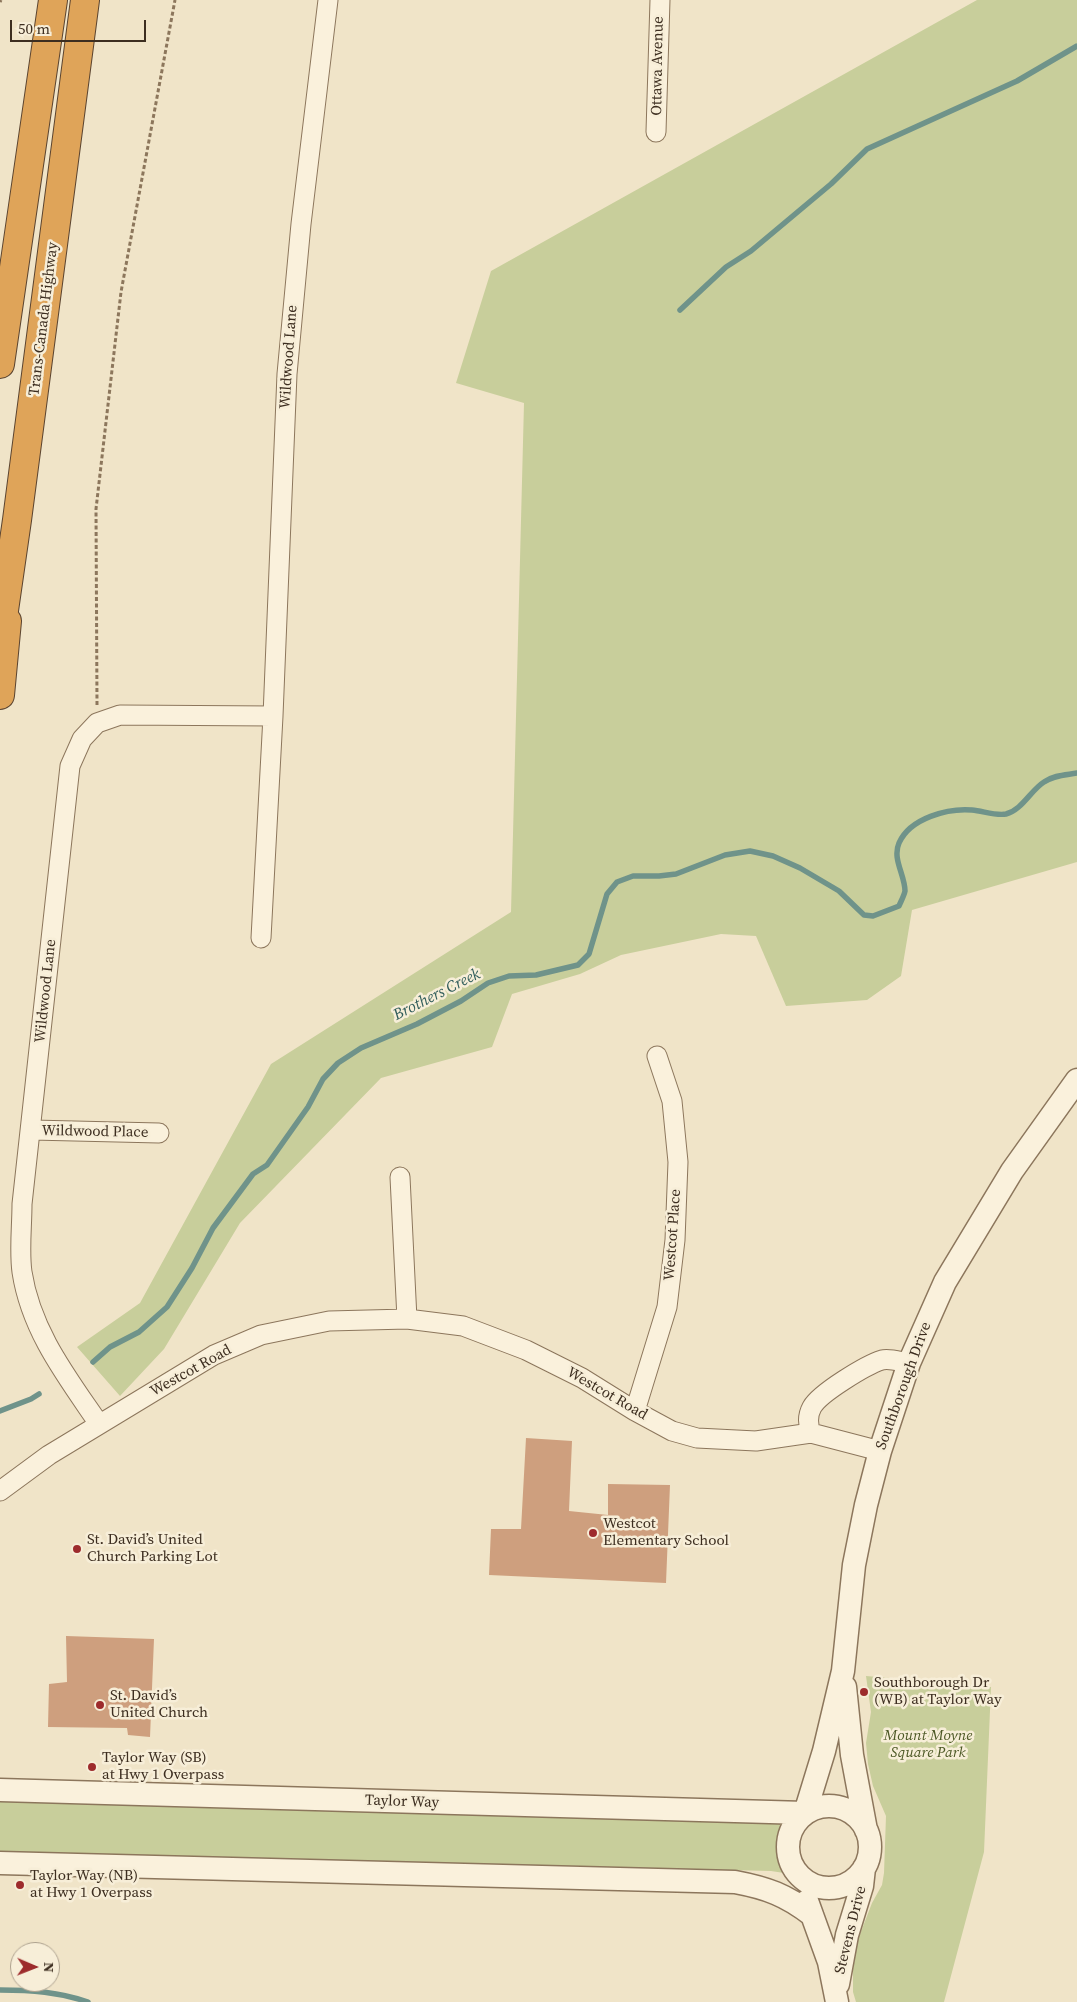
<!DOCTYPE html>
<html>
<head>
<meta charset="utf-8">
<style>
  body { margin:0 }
  #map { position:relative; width:1077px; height:2002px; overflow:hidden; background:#f0e4c8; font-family:"Source Serif 4",serif }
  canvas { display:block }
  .north { position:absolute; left:10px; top:1942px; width:50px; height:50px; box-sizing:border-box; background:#f7eed8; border:1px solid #ada18e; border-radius:50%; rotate:91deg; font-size:14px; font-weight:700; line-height:20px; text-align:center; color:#3d2e20 }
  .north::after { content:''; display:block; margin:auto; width:18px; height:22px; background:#9d2b2c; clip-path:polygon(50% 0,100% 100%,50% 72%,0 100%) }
  .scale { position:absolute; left:10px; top:20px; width:136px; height:22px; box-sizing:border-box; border:2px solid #3d2e20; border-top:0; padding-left:6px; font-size:15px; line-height:18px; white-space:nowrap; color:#3d2e20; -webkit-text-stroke:4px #f7eed8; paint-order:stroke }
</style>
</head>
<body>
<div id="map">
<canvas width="1077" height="2002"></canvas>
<div class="north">N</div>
<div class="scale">50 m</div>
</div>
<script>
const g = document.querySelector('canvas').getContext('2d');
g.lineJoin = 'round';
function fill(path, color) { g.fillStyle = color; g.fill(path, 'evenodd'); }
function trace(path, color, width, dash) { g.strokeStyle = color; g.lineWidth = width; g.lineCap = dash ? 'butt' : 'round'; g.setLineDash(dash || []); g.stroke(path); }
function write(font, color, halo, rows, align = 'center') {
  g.font = font + ' "Source Serif 4",serif'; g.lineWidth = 5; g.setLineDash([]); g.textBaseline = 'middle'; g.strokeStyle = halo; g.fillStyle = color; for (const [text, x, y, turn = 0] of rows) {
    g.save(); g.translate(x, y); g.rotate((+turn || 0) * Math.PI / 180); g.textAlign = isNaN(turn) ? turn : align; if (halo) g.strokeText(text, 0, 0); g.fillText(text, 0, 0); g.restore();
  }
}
fill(new Path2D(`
  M977,0H1077V862L912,910L901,976L867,1000L786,1006L756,936L721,934L621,955L580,974L512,994L492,1047L381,1078L240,1223L164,1349L120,1396L77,1347L140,1303L271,1064L511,912L524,403L456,383L491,271Z
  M866,1676L991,1687L984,1852L944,2002H856L853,1992V1970L857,1942L872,1903L882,1885L884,1873L886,1816L873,1786L868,1764L866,1743L871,1712Z
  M0,1801L788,1820L782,1846L786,1870L784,1873L771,1871L0,1853Z`), '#c8ce9b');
trace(new Path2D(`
  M680,310L726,267L751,251L831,184L867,149L1017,81L1077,46
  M93,1362L110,1347L139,1332L167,1307L192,1268L213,1228L253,1174L267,1165L308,1107L323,1079L338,1063L361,1048L417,1024L461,1001L488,983L509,976L536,975L578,965L589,954L607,894L617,882L633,876H659L676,874L725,855L750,851L773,856L800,868L839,891L864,915L873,916L899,906C901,901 904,896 905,891C905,875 892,859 899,843C910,818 948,808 972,810C983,811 996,816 1006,814C1022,810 1031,790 1044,782C1054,775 1066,775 1077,773
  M0,1411L31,1399L39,1394
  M0,1990C31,1990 59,1992 88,2002`), '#6f938a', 5.5);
fill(new Path2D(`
  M526,1438L572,1441L569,1511L608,1515V1484L670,1485L666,1583L489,1575L491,1529H521Z
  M66,1636L154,1639L150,1737L128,1735L127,1728L48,1727L49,1684L67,1682Z`), '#ce9f7e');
const minor = new Path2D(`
  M656,132L660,0
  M261,938L273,716L287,374L301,224L328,0
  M32,1130L159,1133
  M400,1177L407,1319
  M635,1411L667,1307L675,1240L678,1162L672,1101L657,1056
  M99,1424C67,1377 31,1331 22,1272C19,1251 22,1226 22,1204L70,766L82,739L97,723L120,715L273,716
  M811,1433C808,1425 807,1416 812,1407C820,1393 866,1365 882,1360C890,1358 901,1362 909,1363
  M0,1491L49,1455L214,1355L261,1335L329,1321L407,1319L463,1326L526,1350L582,1378L635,1411L672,1431L697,1438L756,1441L811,1433L880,1451`);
const tertiary = new Path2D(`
  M845,1687L852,1755L866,1830
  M0,1790L805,1813
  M788 1847a41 41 0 1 1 82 0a41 41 0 1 1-82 0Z
  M805,1813L824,1751L843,1671L854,1565L866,1505L880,1451L909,1363L945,1282L1012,1171L1077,1080
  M0,1863L735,1882C767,1888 786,1895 812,1915
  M807,1901L829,1962L837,2002
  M838,1984L847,1935L862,1886L864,1868`);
const motorway = new Path2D(`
  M0,364L53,0
  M0,638L17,520L85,0
  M0,695L7,621`);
trace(minor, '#8c765c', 21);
trace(tertiary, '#8c765c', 25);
trace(motorway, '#5b4430', 30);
trace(new Path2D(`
  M0,2L1,0
  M97,705L96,509L121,292L175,0`), '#8c765c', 3, [4, 2.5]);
trace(minor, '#faf1dc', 19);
trace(tertiary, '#faf1dc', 22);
trace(motorway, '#dfa459', 28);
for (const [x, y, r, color] of [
  [593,1533,5,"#9d2b2c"],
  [77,1549,5,"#9d2b2c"],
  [864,1692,5,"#9d2b2c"],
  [100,1705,5,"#9d2b2c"],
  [92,1767,5,"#9d2b2c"],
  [20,1885,5,"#9d2b2c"]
]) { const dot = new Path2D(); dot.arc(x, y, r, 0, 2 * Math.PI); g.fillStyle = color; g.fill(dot); trace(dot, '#f7eed8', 2); }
write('15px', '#3d2e20', '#f7eed8', [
  ["Ottawa Avenue",658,66,-89],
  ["Trans-Canada Highway",44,319,-83],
  ["Wildwood Lane",289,357,-86],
  ["Wildwood Lane",46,991,-84],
  ["Wildwood Place",95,1132,1],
  ["Westcot Place",673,1235,-86],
  ["Westcot Road",191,1371,-29],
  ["Southborough Drive",904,1386,-70],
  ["Westcot Road",607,1394,30],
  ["Taylor Way",402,1802,2],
  ["Stevens Drive",851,1930,-76]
]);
write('15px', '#3d2e20', '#f7eed8', [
  ["Westcot",603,1524],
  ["Elementary School",603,1541],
  ["St. David’s United",87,1540],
  ["Church Parking Lot",87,1557],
  ["Southborough Dr",874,1683],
  ["(WB) at Taylor Way",874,1700],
  ["St. David’s",110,1696],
  ["United Church",110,1713],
  ["Taylor Way (SB)",102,1758],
  ["at Hwy 1 Overpass",102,1775],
  ["Taylor Way (NB)",30,1876],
  ["at Hwy 1 Overpass",30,1893]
], 'left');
write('italic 15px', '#4d5926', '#f7eed8', [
  ["Mount Moyne",928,1736],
  ["Square Park",928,1753]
]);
write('italic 16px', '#2f5c5a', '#f7eed8', [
  ["Brothers Creek",437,995,-27]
]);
</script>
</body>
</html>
